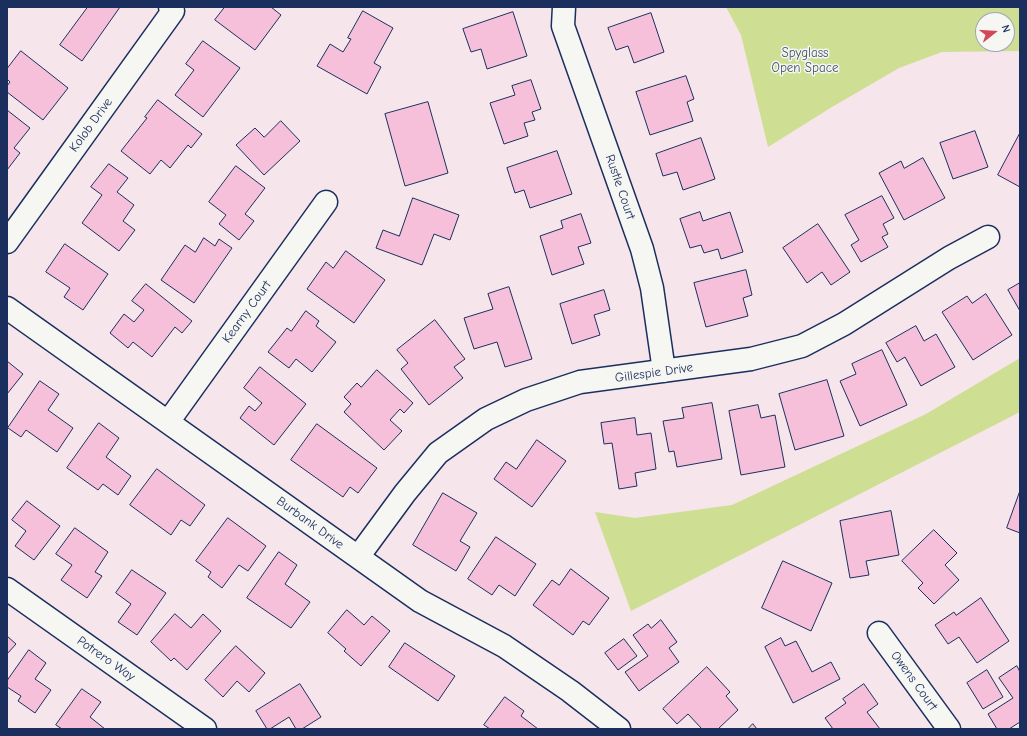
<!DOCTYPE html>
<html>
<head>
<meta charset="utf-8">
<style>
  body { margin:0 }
  #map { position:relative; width:1027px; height:736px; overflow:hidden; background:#f6e6eb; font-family:"Comic Neue",sans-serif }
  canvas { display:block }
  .frame { position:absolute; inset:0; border:8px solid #1b2f5e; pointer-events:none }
  .north { position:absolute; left:975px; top:12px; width:40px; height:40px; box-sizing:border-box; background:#f6f6f2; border:1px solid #9ea6b7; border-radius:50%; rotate:73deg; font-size:11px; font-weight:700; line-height:16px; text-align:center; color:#1b2f5e }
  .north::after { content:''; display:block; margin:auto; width:14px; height:18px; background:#d1495b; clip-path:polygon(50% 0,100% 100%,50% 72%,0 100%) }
</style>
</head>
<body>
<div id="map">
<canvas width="1027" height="736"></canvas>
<div class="frame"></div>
<div class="north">N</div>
</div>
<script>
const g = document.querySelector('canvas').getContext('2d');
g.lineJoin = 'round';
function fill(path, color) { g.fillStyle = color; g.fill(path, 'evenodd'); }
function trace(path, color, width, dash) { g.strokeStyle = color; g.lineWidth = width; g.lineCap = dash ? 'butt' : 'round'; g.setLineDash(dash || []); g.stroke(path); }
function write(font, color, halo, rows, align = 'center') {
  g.font = font + ' "Comic Neue",sans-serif'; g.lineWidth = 3; g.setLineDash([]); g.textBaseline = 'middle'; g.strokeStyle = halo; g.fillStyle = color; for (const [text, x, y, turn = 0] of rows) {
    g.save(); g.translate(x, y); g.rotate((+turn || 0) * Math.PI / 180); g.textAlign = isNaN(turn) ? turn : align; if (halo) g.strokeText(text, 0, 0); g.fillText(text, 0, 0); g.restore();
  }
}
fill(new Path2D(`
  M726,7H1020V51L942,52L899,68L832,107L768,147L741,35ZM983,20H1007V44H983Z
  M1020,358V412L631,611L595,512L635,518L732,505L926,414Z`), '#cede92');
const building = new Path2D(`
  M88,7H120L82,61L60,45Z
  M225,7H271L281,15L255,50L215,20Z
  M363,11L393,28L374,63L381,67L367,94L317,66L330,44L343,52L351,39L348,38Z
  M513,12L527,56L487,69L481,49L471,52L463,29Z
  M651,13L664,52L634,63L628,46L616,50L608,28Z
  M203,41L240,68L203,117L175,95L194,70L186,64Z
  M21,51L68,88L43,120L7,92V86L10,82L7,79V69Z
  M686,76L694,99L687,102L693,121L650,135L636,92Z
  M531,80L541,109L532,112L535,120L524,123L528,136L504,144L490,103L515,95L512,86Z
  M158,100L202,134L191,148L188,145L170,168L161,160L150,174L121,151L147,118L145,117Z
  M428,102L448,173L405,186L385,114Z
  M7,110L30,128L14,148L20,153L7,170Z
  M281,121L300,141L264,175L236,145L255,128L264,137Z
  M975,131L988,167L953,179L940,143Z
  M1020,133V187L998,175Z
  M701,138L715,179L683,190L677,172L663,176L656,154Z
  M557,151L572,194L530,208L524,190L515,193L507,168Z
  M923,158L945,198L904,220L879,173L901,161L904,168Z
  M109,164L128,178L117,192L134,205L123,221L135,230L119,251L82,223L102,195L91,187Z
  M236,166L265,188L245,214L254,221L239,240L219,224L226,215L209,202Z
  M882,196L894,218L883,224L888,234L882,237L888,247L861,262L851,245L859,240L845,215Z
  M413,198L459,215L450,240L434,234L422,265L376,248L383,230L399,236Z
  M700,212L703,221L730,212L743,252L721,259L718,249L704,253L701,245L690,248L680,219Z
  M581,214L591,243L578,247L584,264L552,275L540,236L563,228L561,221Z
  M818,224L850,272L831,285L822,272L807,283L783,248Z
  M204,238L215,246L219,239L232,248L194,303L161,280L185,245L195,252Z
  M65,244L108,274L83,310L64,297L70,288L46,272Z
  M346,251L385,280L354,323L307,289L326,262L333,268Z
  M746,270L752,295L743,298L748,316L706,327L694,283Z
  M1020,283V311L1008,290Z
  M146,284L192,321L182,333L175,327L152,357L133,342L128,348L110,333L124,314L134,322L144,310L132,301Z
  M509,287L532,359L505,367L497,342L474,349L464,318L493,309L488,294Z
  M604,290L610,310L594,315L600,335L572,344L560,304Z
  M986,294L1012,335L973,360L942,312L967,296L972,303Z
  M306,311L319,321L316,326L336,342L312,372L296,359L289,368L268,352L287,328L291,331Z
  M435,320L465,359L454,367L463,378L429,405L401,369L408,363L397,350Z
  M916,326L924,341L936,334L955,367L921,386L905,357L897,362L886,343Z
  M882,350L907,405L860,426L840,381L856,374L852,364Z
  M7,361L23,374L7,394Z
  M260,367L306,404L274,445L240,418L249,406L255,411L262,403L244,388Z
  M377,370L413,403L404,413L400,409L390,420L402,431L384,450L344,412L351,404L344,397L357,383L361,387Z
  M827,380L844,436L795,450L779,394Z
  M40,381L59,394L48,410L73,428L57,452L26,430L21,437L8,428Z
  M712,403L722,459L677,467L674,451L669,452L663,421L684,418L682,408Z
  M758,405L761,418L775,415L785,467L741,475L729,411Z
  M635,418L637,435L651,433L656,469L635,473L637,486L619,489L612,443L604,444L601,423Z
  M99,423L119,438L106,457L131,476L118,495L103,484L98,490L67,468Z
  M317,424L377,468L358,493L350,487L343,497L291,460Z
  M537,440L566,461L532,507L494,479L506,462L516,469Z
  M157,469L205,505L190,526L181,520L171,535L130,505Z
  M1020,491V533L1007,528Z
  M443,493L477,513L460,541L470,547L456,571L413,545Z
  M27,501L60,526L34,560L15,546L26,531L12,520Z
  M891,511L899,555L866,561L869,575L850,578L840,521Z
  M228,518L266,546L248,571L239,565L222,588L208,577L211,572L196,561Z
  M75,528L108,552L95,572L102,576L87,598L61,580L72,565L56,554Z
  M934,530L957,553L945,565L959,580L934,604L918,588L923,583L902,561Z
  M496,537L536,564L515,596L499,585L492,595L468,579Z
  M279,552L297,565L285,584L310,602L291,628L247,598Z
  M783,561L832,583L811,631L762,608Z
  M571,569L609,598L589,625L583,621L573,635L533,605L552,580L559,585Z
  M132,570L166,593L137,635L118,622L131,604L116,593Z
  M981,598L1009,641L977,663L959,637L948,644L935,625L954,612L956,615Z
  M347,610L364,625L372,616L390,631L361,666L344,651L346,649L328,633Z
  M175,614L191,628L203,614L221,631L187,670L174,658L171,661L151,642Z
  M661,620L677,642L669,648L679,662L639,691L625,672L648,656L633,635L648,624L651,628Z
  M7,636L16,644L7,654Z
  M781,638L785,646L796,641L812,672L831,662L840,679L793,703L765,647Z
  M624,639L637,656L618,670L605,653Z
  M405,643L455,676L438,701L389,667Z
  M236,646L265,673L249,692L237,681L223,697L205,680Z
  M29,650L46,663L35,679L51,690L35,713L18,701L21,696L7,687V681Z
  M1017,666L1020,672V722L1009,729H997L988,714L1013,698L999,678Z
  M707,667L730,692L726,696L738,710L718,729H702L688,714L677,724L663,709Z
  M987,670L1003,697L983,709L967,683Z
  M300,684L321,717L302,729H296L289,717L270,729H267L256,711Z
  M864,684L878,704L867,712L880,729H833L825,718L846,703L843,699Z
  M82,689L101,702L90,717L105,729H62L56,725Z
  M505,697L524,711L521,716L538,729H490L484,725Z
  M753,724L757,729H748Z`);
fill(building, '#f6c0da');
trace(building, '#1b2f5e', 1);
const minor = new Path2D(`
  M564,7L563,26L642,249L652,288L664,371
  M7,242L173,11L170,7
  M7,308L420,601L504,646L570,691L619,729
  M168,422L326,202
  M358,557L405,493L438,453L486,419L526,400L580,382L751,359L802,346L844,324L949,258L988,237
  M7,589L205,729
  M879,633L949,729`);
trace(minor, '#1b2f5e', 25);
trace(minor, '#f6f6f2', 22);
write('13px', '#3f5268', '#f6f6f2', [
  ["Spyglass",805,53],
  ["Open Space",805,68]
]);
write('13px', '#1b2f5e', '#f6f6f2', [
  ["Kolob Drive",91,125,-54],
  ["Rustle Court",620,187,71],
  ["Kearny Court",247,312,-54],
  ["Gillespie Drive",654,373,-8],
  ["Burbank Drive",310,523,36],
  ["Potrero Way",106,659,35],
  ["Owens Court",914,681,54]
]);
</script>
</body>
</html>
